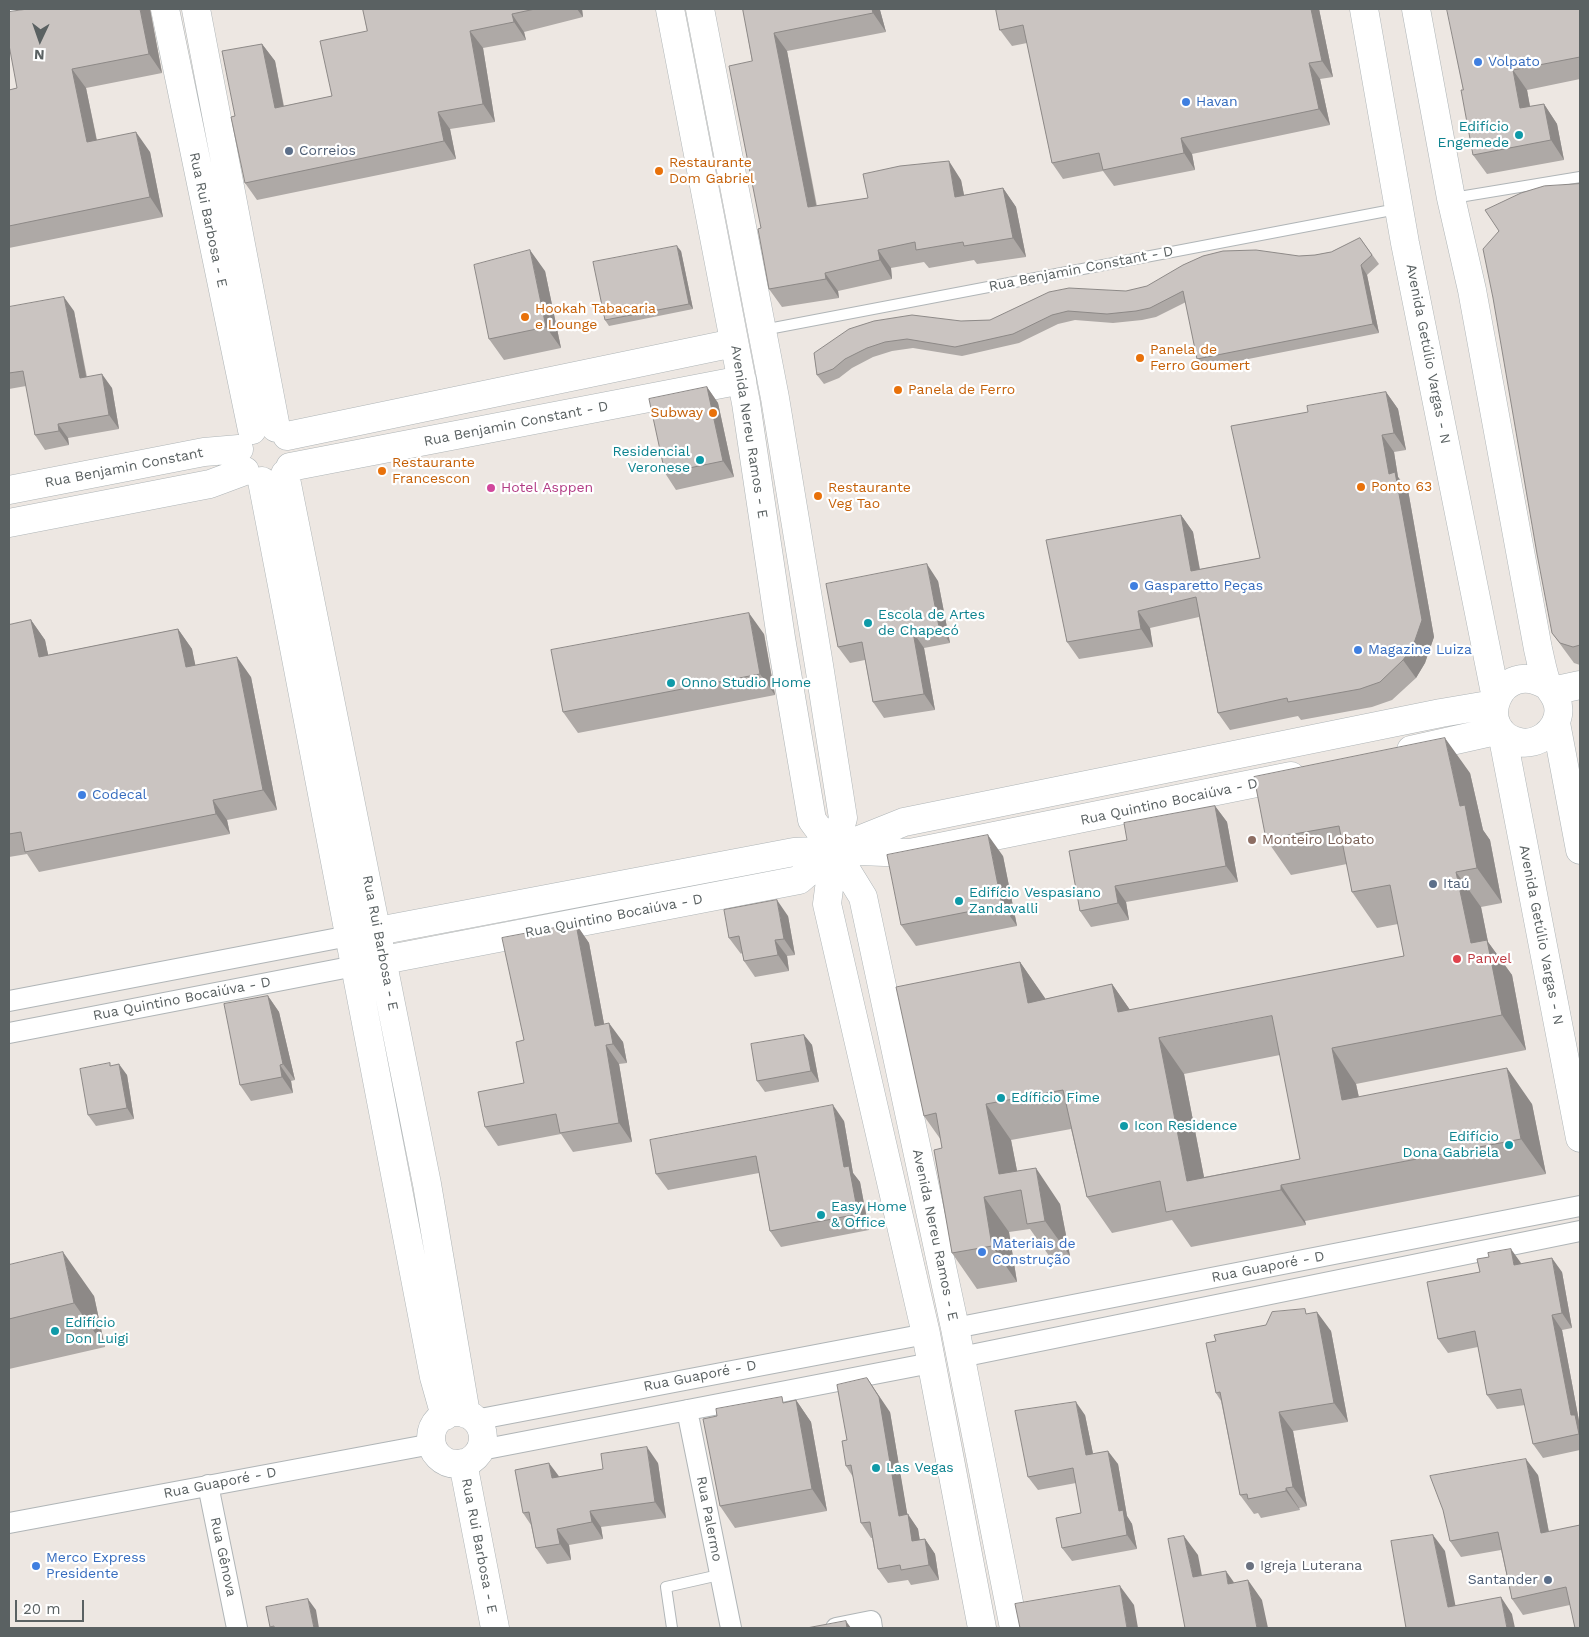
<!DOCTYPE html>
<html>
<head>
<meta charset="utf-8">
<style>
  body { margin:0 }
  #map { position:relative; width:1589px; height:1637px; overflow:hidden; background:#ede7e2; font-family:"Work Sans",sans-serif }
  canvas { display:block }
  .frame { position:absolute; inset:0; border:10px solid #5a6162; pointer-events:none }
  .north { position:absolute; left:15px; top:15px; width:50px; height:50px; -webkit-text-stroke:4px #fff; paint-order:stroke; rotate:183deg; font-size:14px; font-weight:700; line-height:20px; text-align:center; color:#5a6162 }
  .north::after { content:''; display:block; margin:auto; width:18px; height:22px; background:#5a6162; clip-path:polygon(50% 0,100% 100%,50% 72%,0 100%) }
  .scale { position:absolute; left:15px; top:1600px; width:69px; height:22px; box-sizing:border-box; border:2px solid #5a6162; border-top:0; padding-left:6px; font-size:15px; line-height:18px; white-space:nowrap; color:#5a6162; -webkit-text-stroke:4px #fff; paint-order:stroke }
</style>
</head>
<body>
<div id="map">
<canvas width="1589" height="1637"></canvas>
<div class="frame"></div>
<div class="north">N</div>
<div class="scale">20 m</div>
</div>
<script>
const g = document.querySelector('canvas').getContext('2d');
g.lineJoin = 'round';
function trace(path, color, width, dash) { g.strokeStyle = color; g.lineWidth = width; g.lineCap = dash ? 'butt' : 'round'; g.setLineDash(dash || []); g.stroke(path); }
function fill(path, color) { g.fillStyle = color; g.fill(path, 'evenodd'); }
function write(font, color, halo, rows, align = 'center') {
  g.font = font + ' "Work Sans",sans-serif'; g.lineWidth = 4.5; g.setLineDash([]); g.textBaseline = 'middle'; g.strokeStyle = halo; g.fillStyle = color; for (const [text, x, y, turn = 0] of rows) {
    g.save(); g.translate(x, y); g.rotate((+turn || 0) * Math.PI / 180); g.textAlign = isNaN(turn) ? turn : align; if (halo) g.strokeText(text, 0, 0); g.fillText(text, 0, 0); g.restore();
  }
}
const lane = new Path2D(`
  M1453,198L1580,177
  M763,330L1397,209
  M672,1628L666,1587L719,1575`);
const street = new Path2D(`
  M9,1001L349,936
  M9,1033L355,966
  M955,1328L1580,1206
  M961,1357L1580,1231
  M687,1410L731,1628
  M475,1420L926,1334
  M481,1450L931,1363
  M208,1485L237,1628
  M9,1523L432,1444
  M836,1628L871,1621L872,1628`);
const secondary = new Path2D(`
  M165,9L252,430
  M196,9L276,428
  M670,9L746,403L781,638L812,820L834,850L827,904L926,1334L982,1628
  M700,9L775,398L819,665L843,818L834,850L863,897L955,1328L1014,1628
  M1364,9L1405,243L1496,698
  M1416,9L1451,198L1472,290L1538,649C1541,661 1543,675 1548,686C1550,690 1554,694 1556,699C1562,713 1556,727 1545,736C1538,741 1528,744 1519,742C1471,731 1499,654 1549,687
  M9,11L20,9
  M287,436L734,343
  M290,467L742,380
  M285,474L427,1184L466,1414
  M262,481L434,1377L445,1416
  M9,490L204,452L239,449
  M9,523L210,484L245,471
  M1552,691L1580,685
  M1556,723L1580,850
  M1502,733L1580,1138
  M1411,750L1500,730
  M378,931L794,852L834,850L910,853L1291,776
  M384,960L799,880L834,850L904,822L1441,713L1494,704
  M431 1438a26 26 0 1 1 52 0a26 26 0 1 1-52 0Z
  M463,1463L495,1628`);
trace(lane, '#b0b5b7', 12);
trace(street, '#b0b5b7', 22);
trace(secondary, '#afb5b7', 29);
trace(lane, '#fff', 10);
trace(street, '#fff', 20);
trace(secondary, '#fff', 28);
fill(new Path2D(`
  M150,9L162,73L86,88L97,140L150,152L163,217L9,248V90L17,88Z
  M363,9H582L583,17L524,32L526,40L483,48L495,122L450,129L456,159L257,200L245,183L235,116L262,44L275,61L284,106L332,96L367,31Z
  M743,9H879L880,10L886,32L787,51L817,206L868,198L961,180L964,195L1003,188L1016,207L1026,257L977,264L974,260L929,268L924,262L891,268L892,279L838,291L839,298L782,307L769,289L761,228L752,61Z
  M996,9H1319L1333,77L1320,79L1330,125L1192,154L1195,170L1114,186L1103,171L1063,179L1052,163L1027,43L1012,46L1000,30Z
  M1580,9V79L1527,90L1530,107L1544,104L1557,124L1564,160L1487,174L1473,155L1463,90Z
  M1580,184V665L1574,663L1552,633Z
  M1360,238L1379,264L1367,275L1379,333L1203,368L1197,359L1186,302L1156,317L1142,320L1113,323L1075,320L1058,324L1019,343L962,356L913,348L892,351L873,357L852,368L839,378L824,384L817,375L814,353L961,321L990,320L1126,291L1299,256L1315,255L1331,252Z
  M681,251L693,309L609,326L605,320Z
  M545,271L561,348L504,360L489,339Z
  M9,307L74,311L87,377L112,388L119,429L68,438L69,445L45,450L35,435L26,386L9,389Z
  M707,387L718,403L734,477L676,490L665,473Z
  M1386,392L1398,409L1406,450L1394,452L1398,477L1408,490L1434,637L1425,663L1416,678L1392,700L1372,707L1301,720L1298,716L1230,730L1218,713L1199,617L1150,628L1153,647L1079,659L1067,642L1181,515L1193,532L1200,569L1260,558L1308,412Z
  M938,581L950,643L924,648L935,710L884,718L873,702L865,660L850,663L838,647Z
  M31,620L45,640L48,655L178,629L192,649L195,665L251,677L277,810L227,820L230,834L39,872L27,854L9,857V625Z
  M764,634L775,695L578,733L563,712Z
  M1470,773L1483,830L1490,840L1502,903L1481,907L1488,942L1512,975L1526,1050L1356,1084L1359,1097L1532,1104L1546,1174L1305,1221L1306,1225L1191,1247L1172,1220L1112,1233L1087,1197L1071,1129L1011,1140L1017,1171L1060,1204L1070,1256L1052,1260L1030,1229L1009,1232L1017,1282L977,1289L952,1253L942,1148L941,1140L924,1116L1020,962L1045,999L1112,984L1130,1010L1404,956L1398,924L1377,928L1352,892L1347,864L1291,875L1266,839ZM1280,1055L1300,1159L1204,1177L1184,1074Z
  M1215,806L1227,822L1238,882L1126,902L1129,920L1091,927L1080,911L1127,840Z
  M1003,856L1017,926L916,946L901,925Z
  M788,916L795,955L787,956L789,971L755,977L744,961L742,953L741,954L729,938Z
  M576,924L589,943L604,1024L623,1042L627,1063L619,1064L632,1142L573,1152L561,1134L498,1146L485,1127L524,1083Z
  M268,996L279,1012L295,1080L291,1081L293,1093L251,1101L240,1085Z
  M804,1035L812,1045L819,1082L765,1092L757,1081Z
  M111,1066L127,1075L134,1119L96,1126L88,1115Z
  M844,1121L853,1173L860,1182L869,1230L781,1247L770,1231L759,1173L668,1190L656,1174Z
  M1521,1263V1264L1562,1272L1572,1328L1562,1330L1579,1421L1580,1422V1450L1543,1458L1533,1444L1525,1405L1497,1409L1487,1395L1478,1347L1448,1353L1438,1339L1480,1272Z
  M9,1265L94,1296L105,1347L9,1369Z
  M1308,1314L1331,1331L1348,1422L1293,1431L1307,1506L1299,1508L1300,1510L1261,1518L1258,1513L1254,1514L1240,1495L1221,1401L1216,1393V1341L1266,1325Z
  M796,1400L811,1422L827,1511L735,1528L720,1506L785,1403Z
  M890,1412L907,1514L918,1529L920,1540L925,1539L935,1554L939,1580L911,1585L908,1580L888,1583L878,1569L872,1538H871L861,1523L853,1477L846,1466L847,1440Z
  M1085,1415L1093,1454L1118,1464L1127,1516L1132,1524L1137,1549L1072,1561L1062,1548L1081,1513L1076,1483L1038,1490L1028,1477Z
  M658,1463L666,1518L601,1527L603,1539L569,1545L571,1560L547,1564L536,1548L531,1525L523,1513L559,1477Z
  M1538,1475L1549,1532L1580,1525L1570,1605L1523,1615L1512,1599L1501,1550L1461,1557L1450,1541Z`), '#aea9a6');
fill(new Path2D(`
  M140,9H150L162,73L149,54Z
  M577,9H582L583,17Z
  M872,9H879L880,10L886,32L873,13Z
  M1311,9H1319L1333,77L1322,61Z
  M512,14L524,32L526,40L514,22Z
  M470,31L483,48L495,122L483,104Z
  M774,33L787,51L820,226L808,207Z
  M262,44L275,61L287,125L275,108Z
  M1309,63L1320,79L1330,125L1319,109Z
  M72,69L86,88L101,162L87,142Z
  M1513,70L1527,90L1534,128L1520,108Z
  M1544,104L1557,124L1564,160L1551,140Z
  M438,112L450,129L456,159L444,141Z
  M136,132L150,152L163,217L150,197Z
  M1181,138L1192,154L1195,170L1184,153Z
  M949,161L961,180L968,215L955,197Z
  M1003,188L1016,207L1026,257L1013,238Z
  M677,246L681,251L693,309L689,304Z
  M530,250L545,271L561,348L546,327Z
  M878,250L891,268L892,279L880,260Z
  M1361,265L1367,275L1379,333L1373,324Z
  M825,273L838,291L839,298L826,279Z
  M64,297L74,311L89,392L80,378Z
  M102,374L112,388L119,429L109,415Z
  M707,387L718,403L734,477L723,461Z
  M1386,392L1398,409L1406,450L1394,433Z
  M58,424L68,438L69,445L59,431Z
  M1382,435L1394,452L1398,477L1408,490L1434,637L1425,663L1416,678L1403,660L1389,474Z
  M1181,515L1193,532L1203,588L1191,571Z
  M927,564L938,581L950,643L939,627Z
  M1138,611L1150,628L1153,647L1141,629Z
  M749,613L764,634L775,695L760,674Z
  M31,620L45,640L53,677L39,657Z
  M178,629L192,649L200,687L186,667Z
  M913,632L924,648L935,710L924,694Z
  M237,657L251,677L277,810L263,790Z
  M1445,738L1470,773L1483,830L1490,840L1502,903L1477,868L1460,806Z
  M213,800L227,820L230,834L216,814Z
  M1215,806L1227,822L1238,882L1226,866Z
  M988,835L1003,856L1017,926L1002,905Z
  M1456,872L1481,907L1488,942L1512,975L1526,1050L1502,1015L1471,943Z
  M1115,886L1126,902L1129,920L1118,903Z
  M777,900L788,916L795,955L784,939Z
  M576,924L589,943L608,1045L595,1026Z
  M775,940L787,956L789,971L778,955Z
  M1020,962L1045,998L1053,1038L1028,1003Z
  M1112,984L1137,1020L1118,1012Z
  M268,996L279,1012L295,1080L283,1064Z
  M609,1023L623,1042L627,1063L613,1044Z
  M804,1035L812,1045L819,1082L811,1071Z
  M1159,1038L1184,1074L1209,1203L1187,1181Z
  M606,1045L619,1064L632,1142L619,1123Z
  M1332,1048L1356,1084L1367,1136L1342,1100Z
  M119,1064L127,1075L134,1119L127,1108Z
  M280,1065L291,1081L293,1093L282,1077Z
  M1507,1068L1532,1104L1546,1174L1521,1139Z
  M986,1104L1011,1140L1021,1191L999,1174Z
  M833,1105L844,1121L853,1173L860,1182L869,1230L858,1214L844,1167Z
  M1036,1168L1060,1204L1070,1256L1045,1221Z
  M1281,1185L1305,1221L1306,1225L1281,1190Z
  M984,1197L1009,1232L1017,1282L992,1246Z
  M1511,1249L1521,1263L1524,1279L1514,1265Z
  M63,1252L94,1296L105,1347L74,1303Z
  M1552,1258L1562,1272L1572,1328L1562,1313Z
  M1317,1312L1331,1331L1348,1422L1334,1403Z
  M1552,1315L1562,1330L1579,1421L1580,1422V1436L1571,1415Z
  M867,1378L890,1412L910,1530L899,1516Z
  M796,1400L811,1422L827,1511L812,1489Z
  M1076,1402L1085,1415L1096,1468L1086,1455Z
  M1279,1412L1293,1431L1307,1506L1293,1487Z
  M647,1447L658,1463L666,1518L655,1502Z
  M1108,1451L1118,1464L1127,1516L1132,1524L1137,1549L1127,1535L1119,1511Z
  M1526,1459L1538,1475L1552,1549L1541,1533Z
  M549,1463L561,1479L552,1478Z
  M1286,1488L1299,1508L1300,1510L1286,1491Z
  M590,1511L601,1527L603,1539L592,1522Z
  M908,1514L918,1529L922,1556L912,1541Z
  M557,1529L569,1545L571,1560L560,1544Z
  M1433,1535L1445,1551L1459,1624L1448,1607Z
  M1184,1536L1198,1555L1206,1597L1193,1577Z
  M925,1539L935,1554L939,1580L929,1565Z
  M1226,1571L1240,1591L1228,1584Z
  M1248,1580L1262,1600L1268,1628H1257Z
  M1120,1586L1134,1605L1138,1628H1127Z
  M1501,1597L1512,1614L1515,1628H1507Z
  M308,1599L316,1610L319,1628H314Z
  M846,1621L851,1628H847Z`), '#8d8987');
const building = new Path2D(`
  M28,9H140L149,54L72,69L87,142L136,132L150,197L9,226V90L17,88L9,45V12Z
  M363,9H535L512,14L514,22L470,31L483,104L438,112L444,141L245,183L231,117L235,116L222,51L262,44L275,108L332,96L320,41L367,31Z
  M743,9H872L873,13L774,33L808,207L868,198L863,174L900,166L949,161L955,197L1003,188L1013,238L964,246L963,242L916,250L915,242L878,250L880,260L825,273L826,279L769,289L758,229L761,228L729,66L752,61Z
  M996,9H1311L1322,61L1309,63L1319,109L1181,138L1184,153L1103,170L1099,153L1052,163L1023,25L1000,30Z
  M1447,9H1580V57L1513,70L1520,108L1544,104L1551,140L1473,155L1461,90H1463Z
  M1580,184V645L1573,647L1560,643L1552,633L1537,554L1493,298L1483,249L1499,231L1485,210L1521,193L1544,186Z
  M1360,238L1372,255L1361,265L1373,324L1197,359L1183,291L1150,308L1136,311L1107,314L1068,311L1052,315L1013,334L955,347L907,339L885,342L867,348L845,359L833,369L817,375L814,353L849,329L874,321L912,315L961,321L990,320L1049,292L1069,288L1126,291L1147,286L1183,265L1203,256L1223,251L1256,250L1299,256L1315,255L1331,252Z
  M677,246L689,304L605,320L593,262Z
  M530,250L546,327L489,339L474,265Z
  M64,297L80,378L102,374L109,415L58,424L59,431L35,435L23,371L9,373V307Z
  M707,387L723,461L665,473L649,399Z
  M1386,392L1394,433L1382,435L1389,474L1395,472L1422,620L1413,646L1403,660L1380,682L1360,689L1288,702L1287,698L1218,713L1196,597L1138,611L1141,629L1067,642L1046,540L1181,515L1191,571L1260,558L1231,426L1308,412L1307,406Z
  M927,564L939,627L913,632L924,694L873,702L862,642L838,647L826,584Z
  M749,613L760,674L563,712L551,650Z
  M31,620L39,657L178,629L186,667L237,657L263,790L213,800L216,814L25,852L21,832L9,834V625Z
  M1445,738L1460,806L1465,805L1477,868L1456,872L1471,943L1487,940L1502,1015L1332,1048L1342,1100L1507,1068L1521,1139L1281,1185V1190L1166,1212L1160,1181L1087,1197L1063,1090L986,1104L999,1174L1036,1168L1045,1221L1027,1224L1021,1190L984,1197L992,1246L952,1253L934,1150L942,1148L936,1113L924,1116L896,987L1020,962L1028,1003L1112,984L1118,1012L1404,956L1390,885L1352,892L1339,826L1266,839L1254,777ZM1272,1016L1300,1159L1187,1181L1159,1038Z
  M1215,806L1226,866L1115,886L1118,903L1080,911L1069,851L1127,840L1124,823Z
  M988,835L1002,905L901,925L887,855Z
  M777,900L784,939L775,940L778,955L744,961L739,936L729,938L724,910Z
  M576,924L595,1026L609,1023L613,1044L606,1045L619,1123L560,1133L556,1114L485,1127L478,1092L524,1083L516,1042L524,1040L502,938Z
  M268,996L283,1064L280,1065L282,1077L240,1085L224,1004Z
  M804,1035L811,1071L757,1081L751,1044Z
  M110,1063V1066L119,1064L127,1108L88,1115L80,1069Z
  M833,1105L844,1167L849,1166L858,1214L770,1231L756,1156L656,1174L650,1140Z
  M1511,1249L1514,1265L1552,1258L1562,1313L1552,1315L1571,1415H1575L1579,1434L1533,1444L1521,1389L1487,1395L1475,1331L1438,1339L1427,1282L1480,1272L1477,1259L1489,1257L1488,1253Z
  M63,1252L74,1303L9,1319V1265Z
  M1305,1309L1306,1314L1317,1312L1334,1403L1279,1412L1293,1487L1286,1488V1491L1248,1499L1247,1494L1240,1495L1220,1392L1216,1393L1206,1343L1216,1341L1214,1335L1266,1325L1272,1312Z
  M867,1378L879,1397L899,1516L908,1514L912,1541L925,1539L929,1565L901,1570L900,1565L878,1569L870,1522L861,1523L851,1465L846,1466L842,1441L847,1440L837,1385Z
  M782,1397L783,1403L796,1400L812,1489L720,1506L703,1419L717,1416L716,1409Z
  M1076,1402L1086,1455L1108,1451L1119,1511L1123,1510L1127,1535L1062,1548L1056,1518L1081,1513L1073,1468L1028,1477L1015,1411Z
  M647,1447L655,1502L590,1511L592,1522L557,1529L560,1544L536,1548L529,1512L523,1513L515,1470L549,1463L552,1478L603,1469L601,1454Z
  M1526,1459L1541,1533L1580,1525V1628H1575L1566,1587L1512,1599L1498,1532L1450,1541L1443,1510L1430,1476Z
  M1433,1535L1448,1607L1501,1597L1507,1628H1406L1391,1541Z
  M1184,1536L1193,1577L1226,1571L1228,1584L1248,1580L1257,1628H1185L1168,1539Z
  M1120,1586L1127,1628H1020L1015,1604Z
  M308,1599L314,1628H274V1626L270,1627L266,1607Z
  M846,1621L847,1628H807Z`);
fill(building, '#cac4c1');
trace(building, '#8d8987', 1);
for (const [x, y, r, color] of [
  [1478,62,5,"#3f7fe0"],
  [1186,102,5,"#3f7fe0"],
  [1519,135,5,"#0f9aa8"],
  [289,151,5,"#5c6f8a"],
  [659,171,5,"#e8710a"],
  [525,317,5,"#e8710a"],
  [1140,358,5,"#e8710a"],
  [898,390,5,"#e8710a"],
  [713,413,5,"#e8710a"],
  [700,460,5,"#0f9aa8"],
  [382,471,5,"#e8710a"],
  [1361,487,5,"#e8710a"],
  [491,488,5,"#d1479c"],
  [818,496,5,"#e8710a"],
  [1134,586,5,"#3f7fe0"],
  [868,623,5,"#0f9aa8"],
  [1358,650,5,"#3f7fe0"],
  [671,683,5,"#0f9aa8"],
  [82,795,5,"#3f7fe0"],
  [1252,840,5,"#8d6e63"],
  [1433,884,5,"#5c6f8a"],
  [959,901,5,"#0f9aa8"],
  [1457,959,5,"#e0444e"],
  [1001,1098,5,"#0f9aa8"],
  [1124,1126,5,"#0f9aa8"],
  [1509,1145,5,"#0f9aa8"],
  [821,1215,5,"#0f9aa8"],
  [982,1252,5,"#3f7fe0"],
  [55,1331,5,"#0f9aa8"],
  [876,1468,5,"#0f9aa8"],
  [36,1566,5,"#3f7fe0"],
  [1250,1566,5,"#6b7280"],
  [1548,1580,5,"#5c6f8a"]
]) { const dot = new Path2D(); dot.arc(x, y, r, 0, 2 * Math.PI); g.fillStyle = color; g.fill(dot); trace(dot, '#fff', 2); }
write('14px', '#366cbe', '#fff', [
  ["Volpato",1488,62],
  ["Havan",1196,102],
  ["Gasparetto Peças",1144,586],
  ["Magazine Luiza",1368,650],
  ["Codecal",92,795],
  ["Materiais de",992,1244],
  ["Construção",992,1260],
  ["Merco Express",46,1558],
  ["Presidente",46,1574]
], 'left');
write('14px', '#0d838f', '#fff', [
  ["Edifício",1509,127,"right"],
  ["Engemede",1509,143,"right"],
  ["Residencial",690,452,"right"],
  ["Veronese",690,468,"right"],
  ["Escola de Artes",878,615],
  ["de Chapecó",878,631],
  ["Onno Studio Home",681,683],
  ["Edifício Vespasiano",969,893],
  ["Zandavalli",969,909],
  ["Edíficio Fime",1011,1098],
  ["Icon Residence",1134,1126],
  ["Edifício",1499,1137,"right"],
  ["Dona Gabriela",1499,1153,"right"],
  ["Easy Home",831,1207],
  ["& Office",831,1223],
  ["Edifício",65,1323],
  ["Don Luigi",65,1339],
  ["Las Vegas",886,1468]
], 'left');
write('14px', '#4e5e75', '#fff', [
  ["Correios",299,151],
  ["Itaú",1443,884],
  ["Santander",1538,1580,"right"]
], 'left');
write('14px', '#c56008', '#fff', [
  ["Restaurante",669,163],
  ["Dom Gabriel",669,179],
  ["Hookah Tabacaria",535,309],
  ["e Lounge",535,325],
  ["Panela de",1150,350],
  ["Ferro Goumert",1150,366],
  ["Panela de Ferro",908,390],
  ["Subway",703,413,"right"],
  ["Restaurante",392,463],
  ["Francescon",392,479],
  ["Ponto 63",1371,487],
  ["Restaurante",828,488],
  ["Veg Tao",828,504]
], 'left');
write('14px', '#5a6162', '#fff', [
  ["Rua Rui Barbosa - E",208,220,78],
  ["Rua Benjamin Constant - D",1081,269,-11],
  ["Avenida Getúlio Vargas - N",1428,354,79],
  ["Rua Benjamin Constant - D",516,424,-11],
  ["Avenida Nereu Ramos - E",749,432,81],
  ["Rua Benjamin Constant",124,468,-11],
  ["Rua Quintino Bocaiúva - D",1169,802,-12],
  ["Rua Quintino Bocaiúva - D",614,916,-11],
  ["Avenida Getúlio Vargas - N",1541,935,79],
  ["Rua Rui Barbosa - E",380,943,79],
  ["Rua Quintino Bocaiúva - D",182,999,-11],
  ["Avenida Nereu Ramos - E",935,1235,78],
  ["Rua Guaporé - D",1268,1267,-11],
  ["Rua Guaporé - D",700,1376,-11],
  ["Rua Guaporé - D",220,1483,-11],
  ["Rua Palermo",709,1519,79],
  ["Rua Rui Barbosa - E",479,1546,79],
  ["Rua Gênova",223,1557,78]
]);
write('14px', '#b23c85', '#fff', [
  ["Hotel Asppen",501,488]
], 'left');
write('14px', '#785e54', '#fff', [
  ["Monteiro Lobato",1262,840]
], 'left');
write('14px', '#be3a42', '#fff', [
  ["Panvel",1467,959]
], 'left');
write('14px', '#5b616d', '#fff', [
  ["Igreja Luterana",1260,1566]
], 'left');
</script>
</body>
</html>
